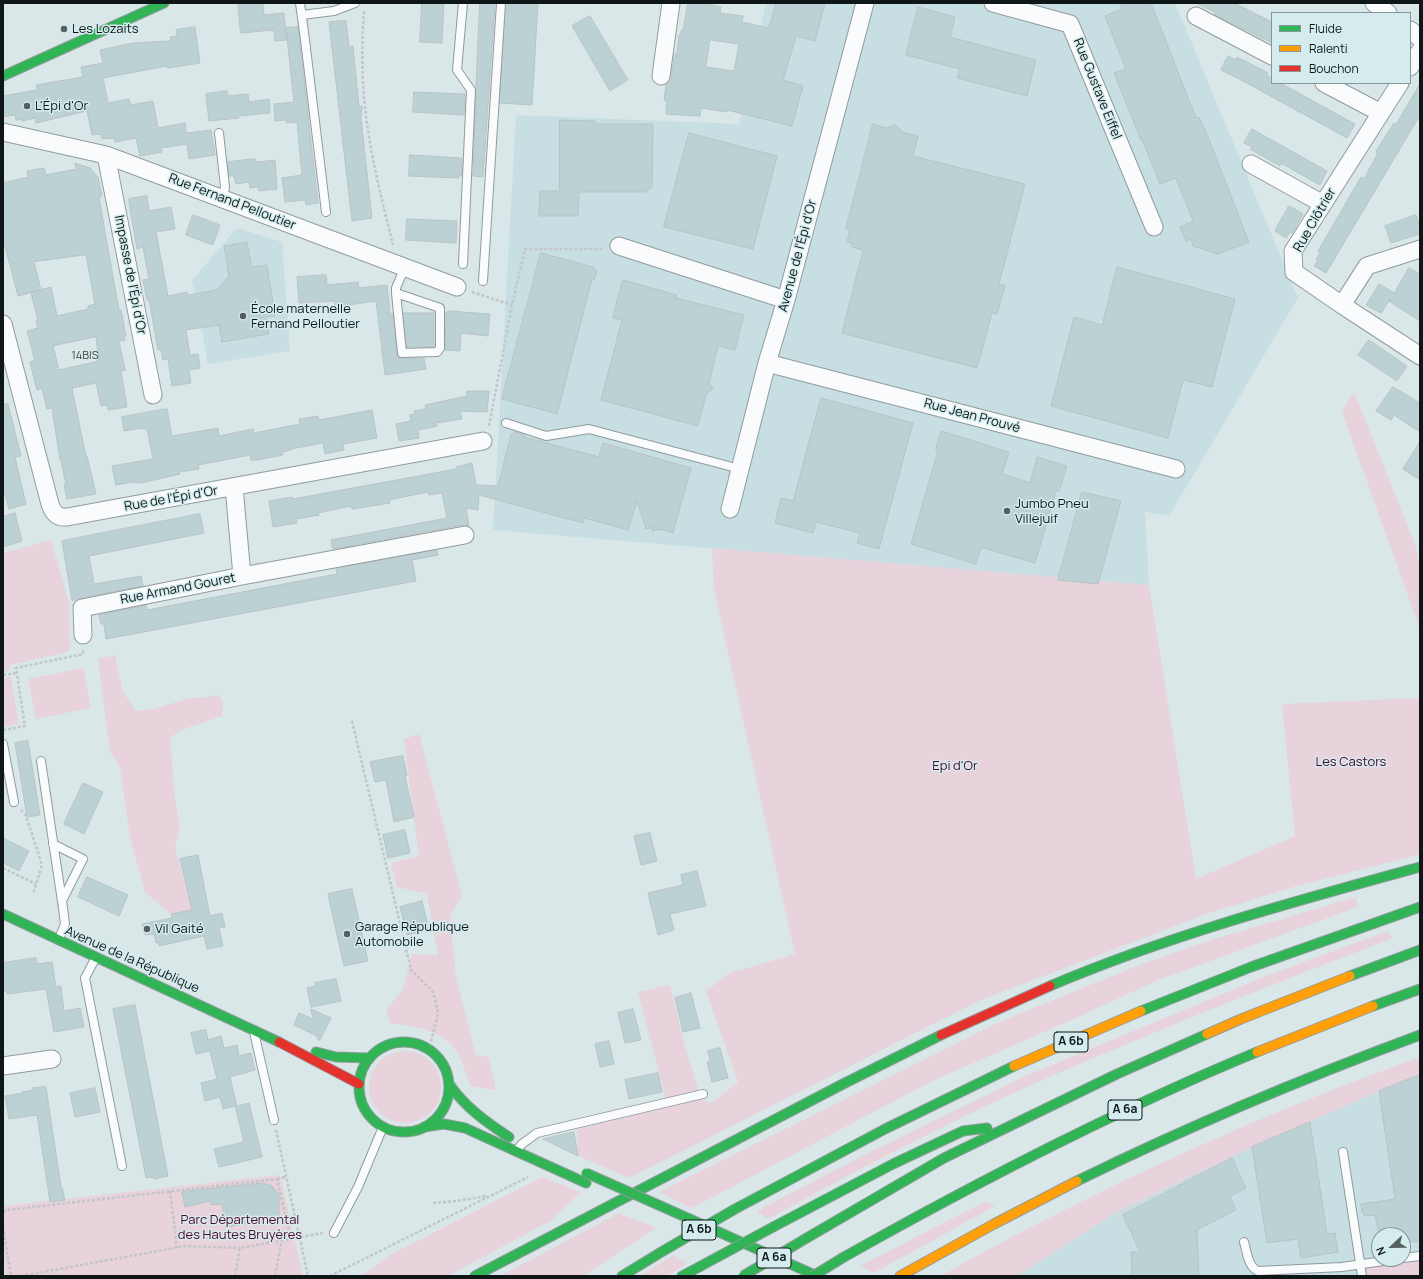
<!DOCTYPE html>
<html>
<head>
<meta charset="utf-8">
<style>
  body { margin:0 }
  #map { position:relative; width:1423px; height:1279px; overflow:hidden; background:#dae7e8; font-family:Manrope,sans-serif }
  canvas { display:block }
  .frame { position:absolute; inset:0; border:4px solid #0e1617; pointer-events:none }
  .legend { position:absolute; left:1271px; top:12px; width:140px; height:72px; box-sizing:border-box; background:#d4ecee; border:1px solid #859698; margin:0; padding:5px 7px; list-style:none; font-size:12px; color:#0e1617 }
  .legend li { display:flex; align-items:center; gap:8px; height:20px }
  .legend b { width:20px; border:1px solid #859698 }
  .north { position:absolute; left:1371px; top:1227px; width:40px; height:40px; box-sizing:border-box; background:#d4ecee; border:1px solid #859698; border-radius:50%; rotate:248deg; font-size:11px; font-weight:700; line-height:16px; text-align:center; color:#0e1617 }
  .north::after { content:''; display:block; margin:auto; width:14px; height:18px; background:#555f60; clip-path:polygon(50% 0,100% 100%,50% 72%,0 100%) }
</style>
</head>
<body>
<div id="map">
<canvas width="1423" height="1279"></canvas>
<div class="frame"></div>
<ul class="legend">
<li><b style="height:5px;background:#30b455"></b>Fluide</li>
<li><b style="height:5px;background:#ff9f0a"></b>Ralenti</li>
<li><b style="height:5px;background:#e5322d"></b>Bouchon</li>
</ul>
<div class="north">N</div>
</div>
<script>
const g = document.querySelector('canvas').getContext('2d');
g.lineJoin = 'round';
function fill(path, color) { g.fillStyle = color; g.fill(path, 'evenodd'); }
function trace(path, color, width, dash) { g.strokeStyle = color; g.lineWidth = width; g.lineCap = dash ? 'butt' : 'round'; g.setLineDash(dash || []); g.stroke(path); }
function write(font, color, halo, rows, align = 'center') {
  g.font = font + ' Manrope,sans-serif'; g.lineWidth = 3; g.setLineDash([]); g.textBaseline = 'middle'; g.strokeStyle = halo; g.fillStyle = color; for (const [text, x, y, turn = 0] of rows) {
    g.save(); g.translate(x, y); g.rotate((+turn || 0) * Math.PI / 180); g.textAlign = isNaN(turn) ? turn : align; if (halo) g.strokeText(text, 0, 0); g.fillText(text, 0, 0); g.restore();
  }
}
fill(new Path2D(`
  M766,3H1175L1298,298L1169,516L1145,512L1149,585L493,530L516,115L739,124Z
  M237,228L282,242L290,351L208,364L192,280Z
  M1420,1076V1259L1364,1276H1017L1115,1213L1254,1139ZM1379,1235H1403V1259H1379Z`), '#c7dfe2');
fill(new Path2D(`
  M1354,392L1414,542L1420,564V629L1342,412Z
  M51,540L69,603L70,649L65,653L9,665L10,670L3,672V553Z
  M712,548L1149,585L1196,879L1295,836L1282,704L1420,698V854L1297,886L1209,913L981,1000L629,1178L578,1156L577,1129L668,1107L638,992L670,985L684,1043L701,1099L712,1103L738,1082L706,991L730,973L795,954L714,589Z
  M115,655L123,692L136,711L154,709L186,699L219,695L223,702L222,716L181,730L170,738L175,799L180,826L175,847L192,910L171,914L145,892L130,837L120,767L110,751L98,659Z
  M83,668L91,708L36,719L28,679Z
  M11,677L19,724L3,727V679Z
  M419,734L462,896L450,915L456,978L476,1055L489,1057L496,1090L471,1086C466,1075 463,1061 456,1051C443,1029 413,1026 389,1023L387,1008L403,990L412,954L438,955L427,894L397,887L391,863L419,856L404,739Z
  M1356,897L1358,907L1158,980L1067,1022L932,1081L692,1208L659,1192L1004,1020L1142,964L1211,940Z
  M1388,931L1393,938C1271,985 1149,1033 1029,1086C940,1126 854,1172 768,1219L757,1211L860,1157L1023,1077L1266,976Z
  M369 1087a36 36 0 1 1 72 0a36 36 0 1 1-72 0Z
  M1420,1057V1076L1379,1091L1252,1147L1115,1213L1017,1276H941C1095,1189 1254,1117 1420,1057Z
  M280,1175L303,1276H6L3,1253V1206Z
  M542,1177L581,1192L550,1221L448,1276H361L390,1255Z
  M986,1201L995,1206L874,1273L860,1266Z
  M619,1213L656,1228L583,1276H500Z
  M674,1255L687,1264L666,1276H640Z
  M1420,1259V1276H1364L1363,1268Z`), '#e8d2db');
const building = new Path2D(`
  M238,3H263L264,15L284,13L287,40L275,41L274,30L241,33Z
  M422,3H444L442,43L420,42Z
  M480,3H495L483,177L473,176L476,90V87Z
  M506,3H538L532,105L500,103Z
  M688,3H701L721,7L720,13L743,16L742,22L769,28L776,3H825L815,41L796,36L783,80L803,86L792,126L727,110V112L701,108L700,116L666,114L667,101L664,100L666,85L670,82L675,53L677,54L679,35H681V30H683ZM710,40L739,44L734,71L706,67Z
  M1119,3H1151L1196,118L1199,117L1208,137L1249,242L1218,254L1193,246L1191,239L1186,241L1180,227L1193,221L1176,178L1160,184L1142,139L1141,140L1114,73L1126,69L1105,16L1122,9Z
  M1196,3H1234L1272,22V43L1215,15L1216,13Z
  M918,7L955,17L950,37L1036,60L1027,96L957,78L960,69L906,55Z
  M590,16L628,80L610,91L572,26Z
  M346,21L349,47L353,46L359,107L362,106L361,118L372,218L352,221L329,22Z
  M195,27L200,63L168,68L167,66L103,78L108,103L129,99L131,105L153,101L158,128L185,123L186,133L211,130L215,155L189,159L187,144L161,148L162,152L140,156L136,138L115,142L114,138L102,139L101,134L92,135L87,111L36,123L35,118L22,121V119L16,120L15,115L3,117V96L37,90L36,85L83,77L81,67L103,63L100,50L133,43L171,41L170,37L177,36L176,30Z
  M298,27L318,203L306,205L305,200L285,202L282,178L302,175L297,122L287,123L286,120L275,121L274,104L294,102L286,28Z
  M1228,56L1236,60L1237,57L1261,69L1268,73L1267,76L1272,78V83H1280L1355,124L1347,138L1247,83L1221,70Z
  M1420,84V115L1326,273L1314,266L1318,260L1316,259L1320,252L1318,251L1361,177L1364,179L1378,153L1376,152L1380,145L1394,123L1396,124Z
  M227,91L228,96L248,94L249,102L269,99L270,113L238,116L239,118L209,121L206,94Z
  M414,92L465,94L464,115L413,112Z
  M560,120L595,121V124H653L652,187L646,192H579L578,216H539L540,191H559Z
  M873,124L886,128L896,125L902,132L918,136L913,156L1025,184L999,284L1005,286L997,314L992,313L977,368L842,333L863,250L852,247V243L847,242L850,230L846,229Z
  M1252,129L1327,171L1320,185L1281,163L1280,166L1250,149L1252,147L1244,143Z
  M689,133L777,156L753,249L664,227Z
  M410,155L462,158V175H460L459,178L409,176Z
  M255,159L256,162L275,160L277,189L259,191L258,187L250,188L249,182L236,184L234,176H229L228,162Z
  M75,163L90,168L98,177L102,196H99L105,232L119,310H121L126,336L124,337L125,340L119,341L125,370L121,371L127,407L108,410V405L101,406L96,383L72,388L86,457L87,456L96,494L67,499L64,485H66L61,460H60L52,408L47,409L42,388L37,390L30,362L35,361L27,331L38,328L36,321H38L31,293L40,290L18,296L3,239V183L28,177L27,171L44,168L46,175L76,169ZM86,255L95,304L88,306V309L57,316L51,287L41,290L34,262ZM96,337L99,361L59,370L53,346Z
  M147,196L149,211L171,207L175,229L156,232L168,296L187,292L188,295L217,290L229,276L224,246L247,242L252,267L267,265L275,316L266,317L269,334L222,342L219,325L186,330L190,355L198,354L200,368L189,370L191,383L172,386L168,359L163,360L161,349L158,350L149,300H147L143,280L149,279L143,247L137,249L129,203V199Z
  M1289,206L1303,214L1292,233L1290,232L1286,238L1275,231Z
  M193,215L220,225L213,245L186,235Z
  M1416,215L1420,226V234L1391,243L1385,226Z
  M407,219L457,221L456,243L406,240Z
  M541,253L593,267L597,271L594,280L592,279L557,414L502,399Z
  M1117,267L1235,299L1212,387L1183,380L1168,438L1051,406L1074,317L1102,325Z
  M1409,268L1420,274V321L1389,301L1391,298L1381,313L1366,305L1379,284L1394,293Z
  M326,275L327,285L358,282L359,288L387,285L390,314H393L397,356L402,358H424L426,369L385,375L376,301L335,307V301L299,303L297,277Z
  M623,280L677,295L676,298L744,315L735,350L718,346L709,383L713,388L706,395L698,426L601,400L622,320L613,318Z
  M449,311L490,314L488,336L461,333L460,351L445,350L446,312H449Z
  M404,313H434V347H407Z
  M1369,340L1407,366L1397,381L1358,355Z
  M1393,387L1420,403V432L1394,415L1391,420L1376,411Z
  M467,391H489L487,412L460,411L462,419L436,423L437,426L418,430L419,438L399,441L396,424L411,421L410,415L415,414L414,411L426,409L425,405L467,396Z
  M821,398L913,423L879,549L857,543L860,533L816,522L813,533L775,523L781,498L793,501Z
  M8,404L21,456L15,457L26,504L9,509L3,488V405Z
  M167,409L172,436L218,428L219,436L253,429L254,433L300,424L299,419L318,416L319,420L372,410L377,438L343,444L344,450L325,454L323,443L291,449V450L282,452L283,455L257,460H251L250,455L198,465L199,469L179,472L180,474L141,483L133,482L116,485L112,466L153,459L147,429H143L142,428L124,431L122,417Z
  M941,431L1009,452L1002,474L1030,483L1037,457L1067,466L1059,491H1056L1035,563L981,547L976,564L911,544L938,451L936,450Z
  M515,432L524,435V437L599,457L603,443L691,468L673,533L659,529L652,531V527L646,529L637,501L628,530L584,518L583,523L479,495L478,510L466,508L469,526L463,525L333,549L331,540L447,518L442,493L429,495L428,492L389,500L390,503L352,509L351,506L318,513L319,515L296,519L297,523L273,527L269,501L292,497L293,499L315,495L456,469V467L472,463L476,485L498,486L511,435Z
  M1420,442V480L1403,469Z
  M1082,492L1121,501L1098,584L1058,580Z
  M15,513L22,541L3,547V517Z
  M200,514L204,533L89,556L94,584L141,576L143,586L80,598L72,601L62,541Z
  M437,550L438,555L412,560L416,581L106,639L104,624H101L99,615L146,605L147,610L337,574L336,569Z
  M28,741L40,815L27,817L15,743Z
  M403,756L407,775L405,776L414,817L394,822L386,780L375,782L370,762Z
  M83,783L103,792L84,834L64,824Z
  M405,830L410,853L388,858L383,835Z
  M650,833L657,861L641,865L634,836Z
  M3,838L29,851L19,871L3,863Z
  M198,855L210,916L222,913L225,927L219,928L223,946L207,949L204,936L159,946V942L156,943L154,934L145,935L142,924L172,918L171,914L192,910L180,859Z
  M697,871L706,906L670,914L674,930L658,935L648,893L683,885L681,875Z
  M87,877L128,895L119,916L78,897Z
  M352,889L368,961L344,966L328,894Z
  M422,901L429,930L407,935L400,907Z
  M36,958L37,964L52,962L56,987L61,986L64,1011L80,1008L84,1027L54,1032L46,989L7,994V991L3,992V963Z
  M336,979L341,1001L311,1007L307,988L316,986L315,983Z
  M691,993L700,1028L683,1032L675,998Z
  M135,1005L168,1176L154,1179L153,1177L146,1178L113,1009Z
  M311,1009L331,1018L320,1040H318L317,1036L294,1025L299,1013L313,1019Z
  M633,1009L641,1040L625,1043L618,1013Z
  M206,1030L208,1040L221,1036L224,1048L237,1045L239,1056L251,1053L255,1070L230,1077L237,1106L249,1103L262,1157L219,1167L214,1149L244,1142L235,1106L223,1109L220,1097L205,1101L201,1083L217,1079L210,1051L196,1054L191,1033Z
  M609,1041L614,1064L600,1067L595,1044Z
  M720,1048L728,1078L712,1082L707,1062L710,1061L708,1051Z
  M658,1073L662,1092L629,1099L625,1080Z
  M1420,1075V1241L1403,1243V1235H1394V1233L1379,1235L1375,1215L1365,1216L1362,1212L1361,1204L1395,1199L1379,1091Z
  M46,1087L61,1187H62L65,1200L50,1202L37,1115L9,1119L5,1096L23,1093L22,1092L34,1090L33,1088Z
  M95,1088L100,1112L75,1117L70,1093Z
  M1310,1122L1327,1234L1335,1233L1338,1252L1301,1258L1298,1239L1267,1243L1252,1147Z
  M574,1132L578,1156L543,1139Z
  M1232,1158L1246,1188L1230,1196L1236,1210L1197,1230L1199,1276H1132L1131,1252H1140L1123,1215Z
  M263,1183L272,1186L279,1195V1218L271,1222L256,1225V1222L226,1227L222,1204L211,1205L210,1201L185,1207L182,1192Z`);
fill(building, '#bcd1d4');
trace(building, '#b9c3c4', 1);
const lane = new Path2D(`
  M300,3L305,40L326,212
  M463,3L457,70L471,90L463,264
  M302,15L334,11L355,3
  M219,133L225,187L223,199
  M483,281L501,3
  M396,293L440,308V348L437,352L402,353L396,293V288L405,267
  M506,423L546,436L589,429L740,469
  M3,744L14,802
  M41,761L63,908L65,924L59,939
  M53,844L83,859L62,901
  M95,959L85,978L122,1166
  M254,1032L274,1120
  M517,1150L522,1144L537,1133L703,1094
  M1343,1152L1362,1276
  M334,1233L358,1187L383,1127
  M1244,1242C1247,1252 1248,1267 1258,1271L1342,1267L1397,1259
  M1403,1258L1420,1256`);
const street = new Path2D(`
  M993,3L1070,24L1154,227
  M1374,3L1388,13
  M1196,16L1272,56
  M1410,30L1420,38
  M1410,67L1420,51
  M661,76L671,3
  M1324,83L1381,113
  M1400,83L1293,251L1294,272L1342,305L1420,356
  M3,132L106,155L457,287
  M106,155L153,395
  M1251,164L1323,204
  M619,246L786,300
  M1342,305L1367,266L1420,249
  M3,324L50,504C53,513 57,518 67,517L483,441
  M767,363L1176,469
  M234,487L242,576
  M730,509L767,363L786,300L865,3
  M83,635L82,608L242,576L465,535
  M3,1066L52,1059`);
const fast = new Path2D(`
  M3,76L164,3
  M3,914L279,1042
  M1350,976L1420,950
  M1050,986C1170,935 1296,901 1420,867
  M1373,1006L1420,989
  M1141,1011L1251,967L1420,907
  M359 1087a45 45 0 1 1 90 0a45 45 0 1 1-90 0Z
  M316,1052L336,1057L370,1058
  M449,1084C465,1107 486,1122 509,1137
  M424,1127L444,1124L465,1128L586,1183
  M1077,1181C1189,1126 1304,1078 1420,1035
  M663,1207L817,1276
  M735,1209L885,1129L1014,1066
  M775,1226L893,1164L963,1131L987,1128
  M805,1239L944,1158L1117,1074L1207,1034
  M844,1257C979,1181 1114,1111 1257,1052
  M475,1276L843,1084L941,1035
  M622,1276L663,1251
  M682,1276L699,1267`);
const slow = new Path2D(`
  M1207,1034L1241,1019L1350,976
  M1257,1052L1373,1006
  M1014,1066L1141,1011
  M900,1276L994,1224L1077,1181`);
const jam = new Path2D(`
  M941,1035L1050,986
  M279,1042L359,1084`);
trace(lane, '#919b9d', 10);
trace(street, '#919b9d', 19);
trace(fast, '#919b9d', 11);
trace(slow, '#919b9d', 11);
trace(jam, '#919b9d', 11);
trace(new Path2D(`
  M364,11C362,36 362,60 363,84C366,138 380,193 393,245
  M472,292L512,305
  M489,426L512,305L525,249H603
  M3,675L17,673
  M352,721L411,970L433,992L438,1013L429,1050
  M3,730L25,726L16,668L83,654V650
  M21,810L26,816L42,865L33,894
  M3,868L36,884
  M276,1130L308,1276
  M277,1179L286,1177
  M170,1191L177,1248
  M433,1203L457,1201L487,1196
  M3,1212L7,1210L277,1179L291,1239
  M3,1227L11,1276
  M21,1276L185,1246L240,1248
  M235,1276L240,1248L323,1233
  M275,1276L282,1240
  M330,1276L528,1177`), '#c2c6c7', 2.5, [3, 2]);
trace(lane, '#f9fbfc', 8);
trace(street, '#f9fbfc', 17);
trace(fast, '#30b455', 9);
trace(slow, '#ff9f0a', 9);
trace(jam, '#e5322d', 9);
const fastBridge = new Path2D(`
  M586,1173L663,1207
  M663,1251L735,1209
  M699,1267L775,1226
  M743,1276L805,1239
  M813,1276L844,1257`);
trace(fastBridge, '#919b9d', 11, []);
trace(fastBridge, '#30b455', 9);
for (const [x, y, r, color] of [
  [64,29,4,"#555f60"],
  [27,106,4,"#555f60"],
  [243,316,4,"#555f60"],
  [1007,511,4,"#555f60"],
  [147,929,4,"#555f60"],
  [347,934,4,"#555f60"]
]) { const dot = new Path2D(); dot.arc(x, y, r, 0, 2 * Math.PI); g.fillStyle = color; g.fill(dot); trace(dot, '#d4ecee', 1.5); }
write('11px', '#3a4546', null, [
  ["14BIS",85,356]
]);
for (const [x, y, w] of [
  [1071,1042,34],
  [1125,1110,34],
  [699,1230,34],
  [774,1258,34]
]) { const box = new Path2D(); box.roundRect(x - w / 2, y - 10, w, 20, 3); g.fillStyle = '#d4ecee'; g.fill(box); trace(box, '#0e1617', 1); }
write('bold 12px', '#0e1617', null, [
  ["A 6b",1071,1042],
  ["A 6a",1125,1110],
  ["A 6b",699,1230],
  ["A 6a",774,1258]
]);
write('13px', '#0e1617', '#d4ecee', [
  ["Les Lozaits",72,29],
  ["L'Épi d'Or",35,106],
  ["École maternelle",251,309],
  ["Fernand Pelloutier",251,324],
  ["Jumbo Pneu",1015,504],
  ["Villejuif",1015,519],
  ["Garage République",355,927],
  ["Automobile",355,942],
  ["Vil Gaité",155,929]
], 'left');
write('13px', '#0e1617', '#d4ecee', [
  ["Rue Gustave Eiffel",1097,89,68],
  ["Rue Fernand Pelloutier",232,202,21],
  ["Rue Clôtrier",1315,220,-60],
  ["Avenue de l'Épi d'Or",798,256,-75],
  ["Impasse de l'Épi d'Or",130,275,79],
  ["Rue Jean Prouvé",972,416,15],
  ["Rue de l'Épi d'Or",171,499,-10],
  ["Rue Armand Gouret",178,589,-11],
  ["Avenue de la République",132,960,24]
]);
write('13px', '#50052a', '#d4ecee', [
  ["Les Castors",1351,762],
  ["Epi d'Or",955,766],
  ["Parc Départemental",240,1220],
  ["des Hautes Bruyères",240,1235]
]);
</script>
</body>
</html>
